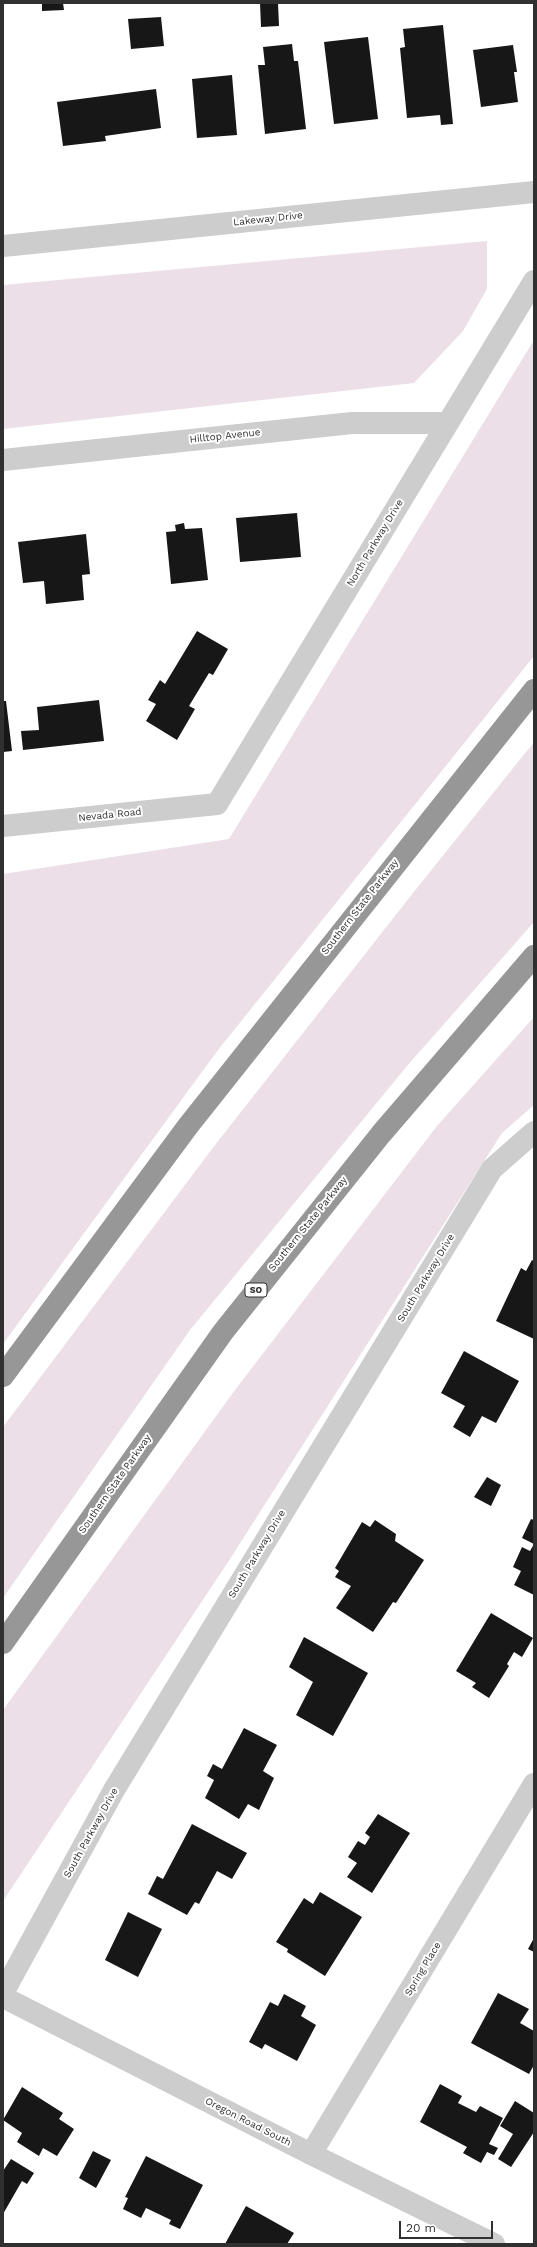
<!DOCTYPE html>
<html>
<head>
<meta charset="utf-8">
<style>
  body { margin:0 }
  #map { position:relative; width:537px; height:2247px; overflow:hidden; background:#fff; font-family:"Work Sans",sans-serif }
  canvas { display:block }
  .frame { position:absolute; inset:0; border:4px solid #303030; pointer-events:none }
  .scale { position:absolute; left:399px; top:2221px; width:94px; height:18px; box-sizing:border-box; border:2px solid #303030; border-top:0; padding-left:5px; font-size:12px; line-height:14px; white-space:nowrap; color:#303030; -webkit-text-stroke:3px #fff; paint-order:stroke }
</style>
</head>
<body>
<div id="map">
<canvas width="537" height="2247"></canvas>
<div class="frame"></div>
<div class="scale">20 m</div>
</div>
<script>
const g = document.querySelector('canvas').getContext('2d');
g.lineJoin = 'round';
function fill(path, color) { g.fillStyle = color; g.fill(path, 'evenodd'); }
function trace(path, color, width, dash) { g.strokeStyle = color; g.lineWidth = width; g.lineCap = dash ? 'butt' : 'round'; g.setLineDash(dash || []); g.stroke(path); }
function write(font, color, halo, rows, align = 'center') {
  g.font = font + ' "Work Sans",sans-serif'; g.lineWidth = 4; g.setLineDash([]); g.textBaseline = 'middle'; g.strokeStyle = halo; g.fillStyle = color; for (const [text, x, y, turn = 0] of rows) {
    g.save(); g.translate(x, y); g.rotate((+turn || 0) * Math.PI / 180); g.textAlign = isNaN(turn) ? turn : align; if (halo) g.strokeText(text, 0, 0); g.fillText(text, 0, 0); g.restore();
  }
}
fill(new Path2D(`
  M487,241V289L463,331L414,383L3,429V285Z
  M534,340V656L218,1050L3,1344V874L229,839Z
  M534,742V922L407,1066L190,1330L3,1598V1427L215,1145L413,893Z
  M534,1017V1105L502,1133L230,1559L3,1901V1710L235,1390L437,1126Z`), '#ecdfe8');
fill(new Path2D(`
  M42,3H63L64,10L42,11Z
  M260,3H278L279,26L261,27Z
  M161,17L164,46L131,49L128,19Z
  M443,25L453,124L441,125L440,115L407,118L400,48L405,47L403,29Z
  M368,37L378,119L334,124L324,42Z
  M292,44L294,61H298L306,129L265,134L258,65H265L263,47Z
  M513,45L517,72H514L518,102L481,107L473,50Z
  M232,75L237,135L197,138L192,79Z
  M156,89L161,128L105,136L106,141L63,146L57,102Z
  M297,513L301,557L240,562L236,518Z
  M184,523L185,529L202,528L208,580L171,584L166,532L176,531L175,525Z
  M86,534L90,574L82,575L84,600L46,604L44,581L23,583L18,542Z
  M197,631L228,649L213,675L209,673L189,706L195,709L177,740L146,721L156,704L148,700L160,680L165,684Z
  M99,700L104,741L23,750L21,731L39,730L37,707Z
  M3,701H6L12,751L3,752Z
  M532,1260L534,1261V1339L496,1321L521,1268L526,1271Z
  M464,1351L519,1381L496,1423L482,1416L470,1437L453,1427L465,1406L441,1393Z
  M487,1477L501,1485L491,1506L474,1497Z
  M531,1519L534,1520V1595L514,1585L521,1571L513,1567L522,1547L530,1551L534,1544L522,1538Z
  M375,1520L396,1534L395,1541L424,1560L396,1603L393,1602L373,1632L336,1608L351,1586L335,1577L339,1571L335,1568L362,1522L370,1527Z
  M491,1613L533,1638L522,1657L514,1652L507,1664L509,1666L489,1698L472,1687L476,1683L456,1671Z
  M304,1637L368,1673L333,1736L296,1715L313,1682L289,1667Z
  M244,1728L277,1745L263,1771L274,1778L259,1810L248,1804L239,1819L205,1798L214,1780L207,1776L213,1764L222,1769Z
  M378,1814L410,1833L372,1893L347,1877L357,1863L348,1857L358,1841L365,1845L370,1837L365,1833Z
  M192,1824L247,1853L232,1879L217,1871L199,1904L195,1902L187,1915L148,1894L157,1876L163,1879Z
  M320,1892L362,1917L325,1976L287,1952L288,1949L276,1942L304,1898L313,1904Z
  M128,1912L162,1929L138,1977L105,1960Z
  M534,1938V1952L528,1949Z
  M498,1993L529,2009L520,2023L534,2031V2065L529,2074L471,2043Z
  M284,1994L306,2006L301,2016L316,2025L297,2061L265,2044L262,2049L249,2042L270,2002L278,2006Z
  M440,2084L462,2096L458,2103L476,2112L480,2106L503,2118L489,2144L498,2148L494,2155L487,2152L481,2163L463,2153L467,2147L420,2122Z
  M22,2087L63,2113L59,2119L74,2129L57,2156L43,2148L39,2156L17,2142L22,2133L3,2120Z
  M515,2101L534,2113V2132L511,2167L498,2159L513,2134L500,2126Z
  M93,2151L111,2160L96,2188L79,2178Z
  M146,2156L203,2185L180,2229L169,2224L171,2220L146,2208L141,2218L123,2209L128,2198L125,2197Z
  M11,2159L34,2173L27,2184L22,2181L3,2214V2171Z
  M246,2206L294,2233L287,2244H225Z`), '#171717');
trace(new Path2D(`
  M3,246L534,192
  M3,460L352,423H448
  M3,826L217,804L534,281
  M3,1993L114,1790L492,1169L534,1132
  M3,1997L311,2154L494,2244
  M311,2154L534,1784`), '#cdcdcd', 22);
trace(new Path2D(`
  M3,1376L188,1126L534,690
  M3,1643L223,1332L381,1134L534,956`), '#979797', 22);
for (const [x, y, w] of [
  [256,1290,22]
]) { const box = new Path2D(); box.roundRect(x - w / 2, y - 7, w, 14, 3); g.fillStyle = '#fff'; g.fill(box); trace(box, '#303030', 1); }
write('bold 9px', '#303030', null, [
  ["SO",256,1290]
]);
write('10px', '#303030', '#fff', [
  ["Lakeway Drive",268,219,-6],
  ["Hilltop Avenue",225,436,-6],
  ["North Parkway Drive",375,543,-59],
  ["Nevada Road",110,815,-6],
  ["Southern State Parkway",360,907,-52],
  ["Southern State Parkway",308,1224,-51],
  ["South Parkway Drive",426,1278,-59],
  ["Southern State Parkway",115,1484,-55],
  ["South Parkway Drive",257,1554,-59],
  ["South Parkway Drive",91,1833,-61],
  ["Spring Place",423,1969,-59],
  ["Oregon Road South",248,2122,27]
]);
</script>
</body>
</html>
